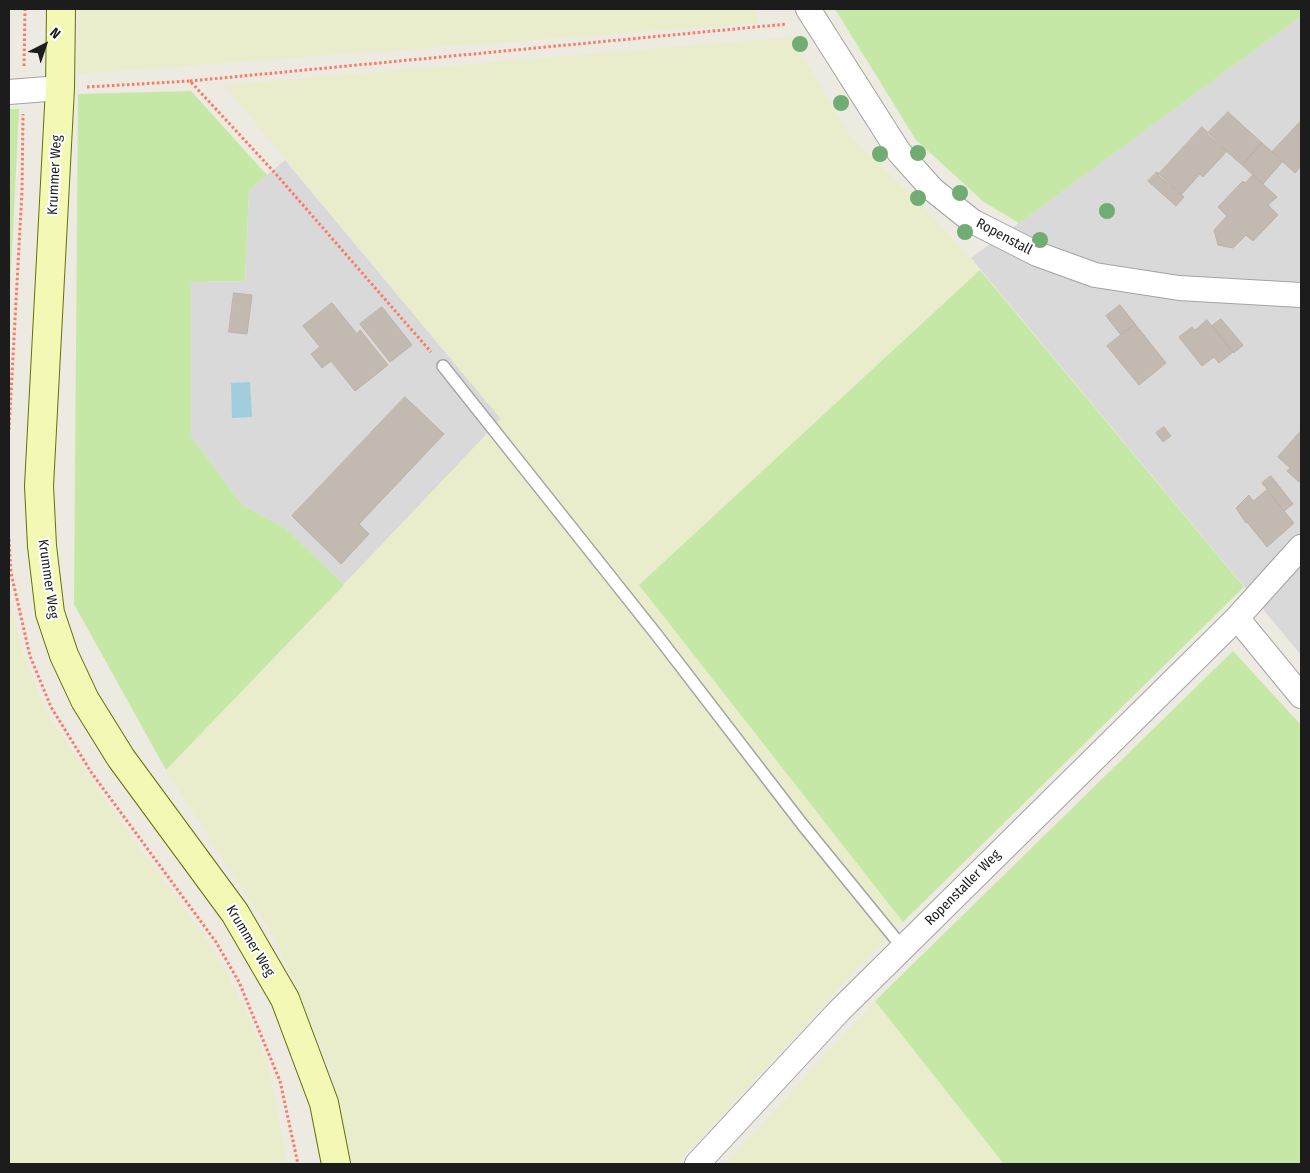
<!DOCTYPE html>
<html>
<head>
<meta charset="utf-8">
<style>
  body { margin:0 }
  #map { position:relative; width:1310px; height:1173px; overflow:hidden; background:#edeae1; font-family:"Fira Sans Condensed",sans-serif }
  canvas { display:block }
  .frame { position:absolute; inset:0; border:10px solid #1c1c1c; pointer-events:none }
  .north { position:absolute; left:20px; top:20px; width:50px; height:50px; -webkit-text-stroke:4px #fff; paint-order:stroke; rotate:41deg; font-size:14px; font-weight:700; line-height:20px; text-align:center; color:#1c1c1c }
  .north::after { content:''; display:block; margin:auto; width:18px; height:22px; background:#1c1c1c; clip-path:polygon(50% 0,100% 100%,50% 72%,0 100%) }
</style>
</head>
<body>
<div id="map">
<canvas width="1310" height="1173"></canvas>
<div class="frame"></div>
<div class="north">N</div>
</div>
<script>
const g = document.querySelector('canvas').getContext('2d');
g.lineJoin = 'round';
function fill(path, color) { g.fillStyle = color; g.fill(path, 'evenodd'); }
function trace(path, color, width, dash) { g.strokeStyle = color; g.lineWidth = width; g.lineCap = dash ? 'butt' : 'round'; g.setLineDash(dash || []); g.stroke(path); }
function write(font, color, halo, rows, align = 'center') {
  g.font = font + ' "Fira Sans Condensed",sans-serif'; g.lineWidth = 4; g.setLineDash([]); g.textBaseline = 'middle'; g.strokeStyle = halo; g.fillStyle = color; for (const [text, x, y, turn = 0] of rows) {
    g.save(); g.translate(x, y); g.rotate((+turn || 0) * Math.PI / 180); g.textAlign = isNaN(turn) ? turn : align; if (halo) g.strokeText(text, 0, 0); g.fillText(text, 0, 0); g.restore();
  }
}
fill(new Path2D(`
  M1301,16V655L971,258Z
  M285,160L501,419L344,585L285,528L242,505L191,436V282L245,281L249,190Z`), '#dad9d9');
fill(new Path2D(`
  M80,9H754L759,23L77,74Z
  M791,37L848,133L939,223L980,270L639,585L903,922L875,949L676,1164H351L331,1071L274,937L166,771L501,419L224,85Z
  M9,593L21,648L35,687L49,716L97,789L200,930L225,970L251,1022L270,1071L287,1164H9Z
  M875,1001L1004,1164H726Z`), '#e9edcc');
fill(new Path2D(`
  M835,9H1301V16L1019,223L984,202L916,140Z
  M191,91L267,175L249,190L245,281L191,282V436L242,505L285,528L344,585L166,770L74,604L78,94Z
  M9,109H19L9,310Z
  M980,270L1244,587L903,922L639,585Z
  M1233,651L1301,725V1164H1004L875,1001Z`), '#c5e8a6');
fill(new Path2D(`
  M250,382L252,417L232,418L231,383Z`), '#a1cddc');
const building = new Path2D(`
  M1228,112L1262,143L1242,165L1207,134Z
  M1301,121V166L1295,173L1272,152Z
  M1202,127L1227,151L1203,177L1200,174L1181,195L1158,175Z
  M1262,143L1283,161L1263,184L1242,165Z
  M1157,172L1184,197L1176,206L1148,181Z
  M1253,175L1277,197L1268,205L1278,215L1253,241L1246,235L1233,248L1218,245L1214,230L1227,216L1218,207L1243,181L1245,183Z
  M234,293L252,295L247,334L229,332Z
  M332,303L357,334L360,330L388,365L355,391L331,361L322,368L311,354L320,347L303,326Z
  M1120,305L1135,324L1121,335L1106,316Z
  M382,307L412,345L390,362L360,324Z
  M1221,319L1243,345L1234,353L1212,326Z
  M1207,320L1233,352L1219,363L1214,357L1202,366L1179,337L1192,327L1195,330Z
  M1135,324L1166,363L1139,385L1107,346Z
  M405,397L444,434L359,524L369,534L341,564L292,516Z
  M1164,427L1171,436L1163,442L1156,433Z
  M1301,431V479L1299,482L1287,471L1290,468L1278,457Z
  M1271,476L1293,504L1284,511L1262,483Z
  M1267,490L1294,523L1267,547L1247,522L1246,523L1236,508L1249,495L1253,501Z`);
fill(building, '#c2b9b1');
trace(building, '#bfb1a4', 1);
const lane = new Path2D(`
  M443,366L656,634L802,824L903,948`);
const street = new Path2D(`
  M808,9L899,152L932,189L972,221L1037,254L1095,275L1179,288L1301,295
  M9,92L60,88
  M1237,618L1301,696
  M697,1164L839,1011L1237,618L1301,547`);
const secondary = new Path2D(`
  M61,9L60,88L39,486L42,546L50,613L64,655L85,700L121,758L235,913L285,999L324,1103L336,1164`);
trace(lane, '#a3a3a3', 14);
trace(street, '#a3a3a3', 26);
trace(secondary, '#627105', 30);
trace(new Path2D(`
  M24,66L25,9
  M190,81L787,24
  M87,87L190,81L275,173L431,352
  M9,430L22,191L23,114
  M9,539L11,573L30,656L51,707L91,772L216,942L239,982L280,1081L298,1164`), '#f97a66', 3, [2.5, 2.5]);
trace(lane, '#fff', 11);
trace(street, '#fff', 24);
trace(secondary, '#f3f9b4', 28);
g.fillStyle = '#71ac72';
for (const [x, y] of [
  [800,44],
  [841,103],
  [918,153],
  [880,154],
  [960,193],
  [918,198],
  [1107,211],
  [965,232],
  [1040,240]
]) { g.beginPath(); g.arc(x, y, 8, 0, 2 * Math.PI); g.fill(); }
write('14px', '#1c1c1c', '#fff', [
  ["Krummer Weg",55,175,-87],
  ["Ropenstall",1004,237,28],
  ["Krummer Weg",48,579,82],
  ["Ropenstaller Weg",963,888,-45],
  ["Krummer Weg",250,941,59]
]);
</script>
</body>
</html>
